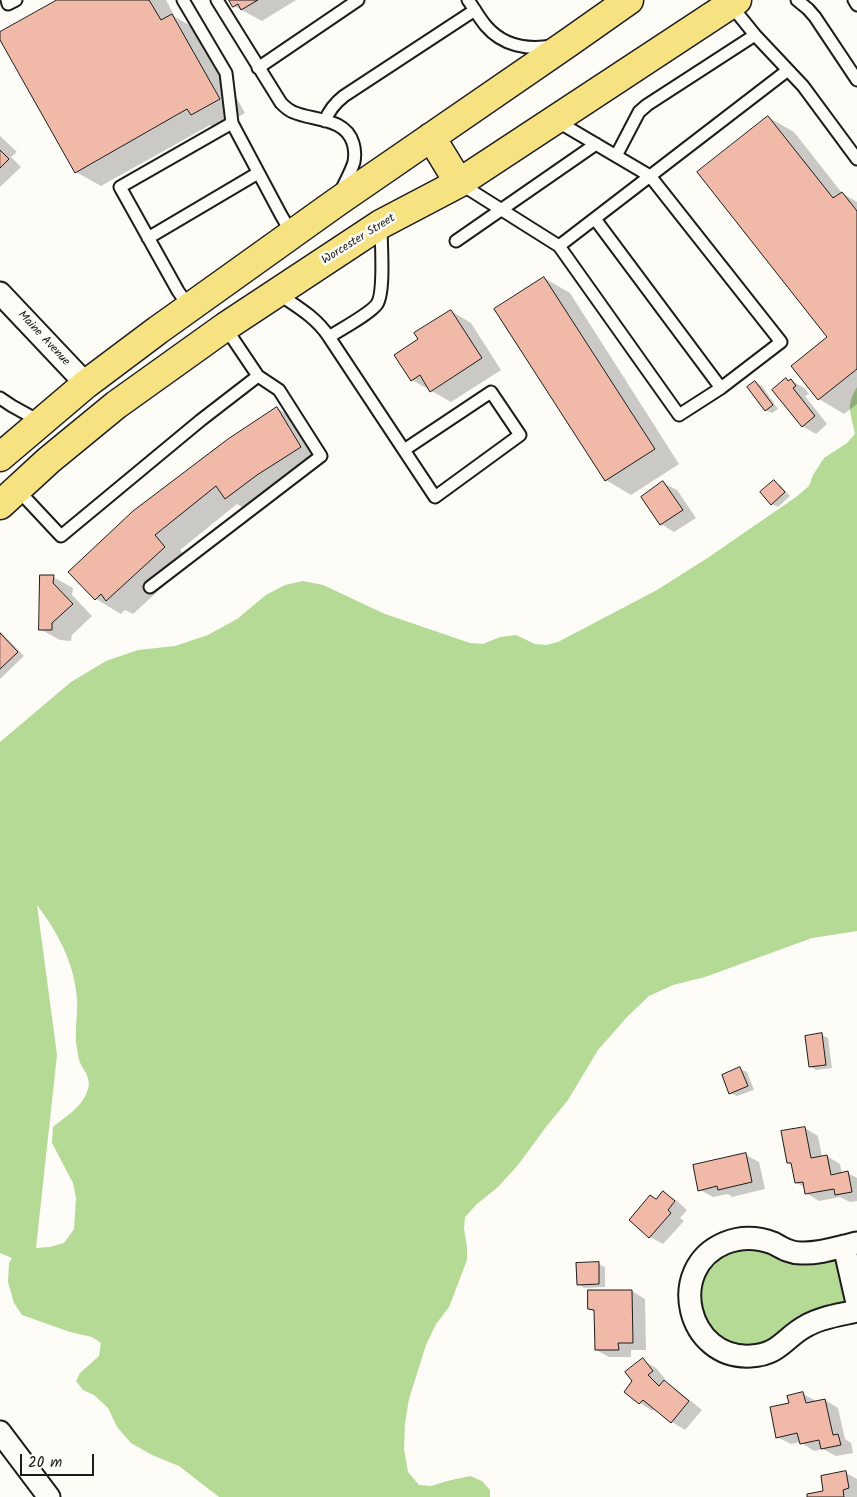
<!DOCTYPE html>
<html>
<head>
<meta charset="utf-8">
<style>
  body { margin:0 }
  #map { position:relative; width:857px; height:1497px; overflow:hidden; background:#fdfcf7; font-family:Kalam,sans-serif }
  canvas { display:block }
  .scale { position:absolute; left:20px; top:1454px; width:74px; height:22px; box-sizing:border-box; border:2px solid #1c1c1c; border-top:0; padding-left:6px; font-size:15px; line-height:18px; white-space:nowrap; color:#1c1c1c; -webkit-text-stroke:4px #fdfcf7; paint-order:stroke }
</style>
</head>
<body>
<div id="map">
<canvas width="857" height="1497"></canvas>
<div class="scale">20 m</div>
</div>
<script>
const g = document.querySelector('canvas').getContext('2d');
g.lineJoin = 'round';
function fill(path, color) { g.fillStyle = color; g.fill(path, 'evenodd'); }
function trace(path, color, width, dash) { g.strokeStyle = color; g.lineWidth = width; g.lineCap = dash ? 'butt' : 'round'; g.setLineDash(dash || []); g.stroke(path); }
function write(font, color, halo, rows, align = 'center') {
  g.font = font + ' Kalam,sans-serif'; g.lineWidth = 5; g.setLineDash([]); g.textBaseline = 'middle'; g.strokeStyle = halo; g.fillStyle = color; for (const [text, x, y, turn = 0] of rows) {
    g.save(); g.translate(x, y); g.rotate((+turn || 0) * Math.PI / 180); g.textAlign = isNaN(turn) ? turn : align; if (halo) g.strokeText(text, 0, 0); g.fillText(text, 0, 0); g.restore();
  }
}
fill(new Path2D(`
  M857,387V931L812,938L705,977L673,985L649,996L627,1017L598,1050L568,1100L546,1127L518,1165L498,1187L477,1204L465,1217L464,1229L467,1247V1260L449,1307L436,1324L426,1345L409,1399L405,1423L404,1449L408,1472L419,1485L431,1486L447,1481L470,1476L482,1481L490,1490V1497H219L179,1466L152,1455L131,1443L117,1427L108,1408L94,1395L83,1390L76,1381L80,1373L99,1356L101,1343L92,1337L70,1332L22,1315L14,1303L8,1282L9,1263L12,1258L0,1253V742L71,682L106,661L138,650L175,646L208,635L237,619L266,595L285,585L303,581L323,585L385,614L470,643L483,644L500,637L516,635L535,644L546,645L558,642L657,590L709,557L796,497L809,486L813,475L824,458L847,443L855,434C851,412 845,407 857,387ZM37,905C58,932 75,965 77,999C78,1016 74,1032 77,1049C78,1052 78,1057 79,1060C83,1071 93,1078 87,1092C81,1108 66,1116 53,1127L52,1143L73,1183L76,1198L74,1229L64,1243L50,1247L36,1248L57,1055Z
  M723,1244L844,1246L857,1303L794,1335L735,1355L689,1302Z`), '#b4da96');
fill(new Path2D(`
  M60,0H166L175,17L198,30L245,113L217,129L210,125L101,186L76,172L0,38V34Z
  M230,0H296L262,21L234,6Z
  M768,117L794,132L842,193L857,202V404L844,414L819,399L829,337Z
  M0,136L17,152L11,157L21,167L0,187Z
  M544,278L570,293L679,464L631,495L606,480Z
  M451,311L471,323L501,370L451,402L412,380L420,340Z
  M791,380L804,388L809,394L805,396L827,424L816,434L802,426L789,382Z
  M755,382L762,386L778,409L772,413L765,410Z
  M277,408L302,423L326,461L283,489L251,513L237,504L180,550L190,562L133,614L125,610L121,614L96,599L70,572Z
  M774,482L780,485L790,496L778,507L772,504Z
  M663,483L677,490L696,518L674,532L661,524L642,498Z
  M53,577L73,588L72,595L92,616L72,635L71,641L60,640L40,629Z
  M0,631L24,656L0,679Z
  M822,1035L828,1038L832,1068L816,1070L810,1066Z
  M740,1069L747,1072L754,1090L737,1096L730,1093Z
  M805,1128L818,1136L822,1157L827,1156L840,1164L842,1174L848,1173L857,1178V1201L850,1202L840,1197L819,1201L806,1193L805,1187L796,1183L793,1165L788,1162Z
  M746,1155L759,1162L765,1189L732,1197L728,1194L713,1197L700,1190Z
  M663,1193L676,1200L687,1210L680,1218L684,1221L663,1244L650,1237L630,1219L657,1200Z
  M598,1264L605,1267V1287L584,1288L578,1284Z
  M632,1291L645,1299L646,1350H631V1357H609L596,1350V1312L589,1309Z
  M643,1360L656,1368L665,1379L663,1381L677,1390L702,1410L685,1430L672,1422L655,1409L653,1411L640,1403L626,1391L634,1381Z
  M803,1394L816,1401L825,1400L838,1408L845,1439L851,1443L853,1453L836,1456L823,1449L814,1451L800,1442L791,1444L777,1437L791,1404Z
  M846,1473L857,1479V1497H809L825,1492Z`), '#0003');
const building = new Path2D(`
  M57,0H149L161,20L172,14L220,99L191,115L187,109L75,173L0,40V32Z
  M229,0H258L241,10L238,4L233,7Z
  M768,116L833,198L842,192L857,211V369L818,400L791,366L827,337L697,172Z
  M0,150L9,159L0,168Z
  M544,277L655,449L605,481L494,309Z
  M451,310L482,358L430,392L420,375L411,381L394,355L418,339L414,333Z
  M786,378L788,381L791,379L796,386L793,388L815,416L802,427L772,390Z
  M755,381L773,405L765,411L747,387Z
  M277,407L301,447L257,475L225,499L216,486L155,535L165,547L106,601L101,594L95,600L68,572L133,511L228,439Z
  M774,480L785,492L771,505L760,492Z
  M663,481L683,510L660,525L641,497Z
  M40,575H54L53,583L73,604L52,623V630H39Z
  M0,633L18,652L0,669Z
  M822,1033L826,1065L809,1067L805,1036Z
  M740,1067L748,1086L729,1094L722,1075Z
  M805,1127L811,1158L827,1155L831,1175L848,1171L852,1192L835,1195L834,1189L805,1194L803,1182L795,1183L791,1163H787L781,1131Z
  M746,1153L752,1182L718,1190L717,1186L698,1191L693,1165Z
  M663,1191L675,1201L668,1210L671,1213L649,1238L629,1220L650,1195L656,1199Z
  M599,1262V1284L577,1285L576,1263Z
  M588,1290H632L633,1343H618L619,1350H595L594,1310L588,1309Z
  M643,1358L653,1371L648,1375L659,1386L664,1380L689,1401L671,1423L643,1400L639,1404L624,1392L632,1381L625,1372Z
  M803,1392L806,1403L825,1399L833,1435L838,1434L841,1445L821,1449L819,1440L800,1444L797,1433L776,1438L770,1407L789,1403L787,1396Z
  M846,1471L849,1488L843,1490L844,1497H807V1494L823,1491L821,1476Z`);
fill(building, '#f1b9a7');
trace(building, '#1c1c1c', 1);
const lane = new Path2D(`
  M7,0L8,4L16,0
  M183,0L226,73L232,123
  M217,0L281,103C285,107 288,110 293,112C313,121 345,117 353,143C355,149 355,156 354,162C351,172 345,182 341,191
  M468,0C474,8 479,18 486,26C503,46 528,50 552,46
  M797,0L808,9L815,17L857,80
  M854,0L857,5
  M730,4L755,35L803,86L857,159
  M258,68L358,0
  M325,121C329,110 335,103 344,96L475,10
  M616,156L639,112L647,105L755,35
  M459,183L559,246L679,415L721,388L781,342L650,176L555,120
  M595,219L721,388
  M148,238L258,173
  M456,241L596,144
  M559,246L788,70
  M277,293C296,306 316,317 329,337C341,329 370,314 377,304C385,292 381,243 381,227
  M190,308L178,291L120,187L232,123L281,215L292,234
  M329,337L435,497L520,435L491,392L404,450
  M0,398L12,406L41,422
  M17,489L61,536L201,420L258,376L225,327
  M150,587L321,456L279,390L258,376`);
const street = new Path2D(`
  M0,293L86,384
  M857,1243C839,1247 820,1254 801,1253C790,1253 782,1248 773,1243C757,1237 740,1237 725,1243C665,1268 687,1360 751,1356C779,1355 785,1337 806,1326C821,1317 840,1315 857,1311
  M844,1246L857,1303
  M0,1432L49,1497`);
const highway = new Path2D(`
  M431,137L459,183
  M0,457L86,384L158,330L337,202L568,43L629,0
  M0,505L49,460L116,405L225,327L381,224L459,183L737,0`);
trace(lane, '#1c1c1c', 15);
trace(street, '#1c1c1c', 25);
trace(highway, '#1c1c1c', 31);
trace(lane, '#fdfcf7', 11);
trace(street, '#fdfcf7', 21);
trace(highway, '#f7e281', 28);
write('12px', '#1c1c1c', '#fdfcf7', [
  ["Worcester Street",359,240,-32],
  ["Maine Avenue",43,339,47]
]);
</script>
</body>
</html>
